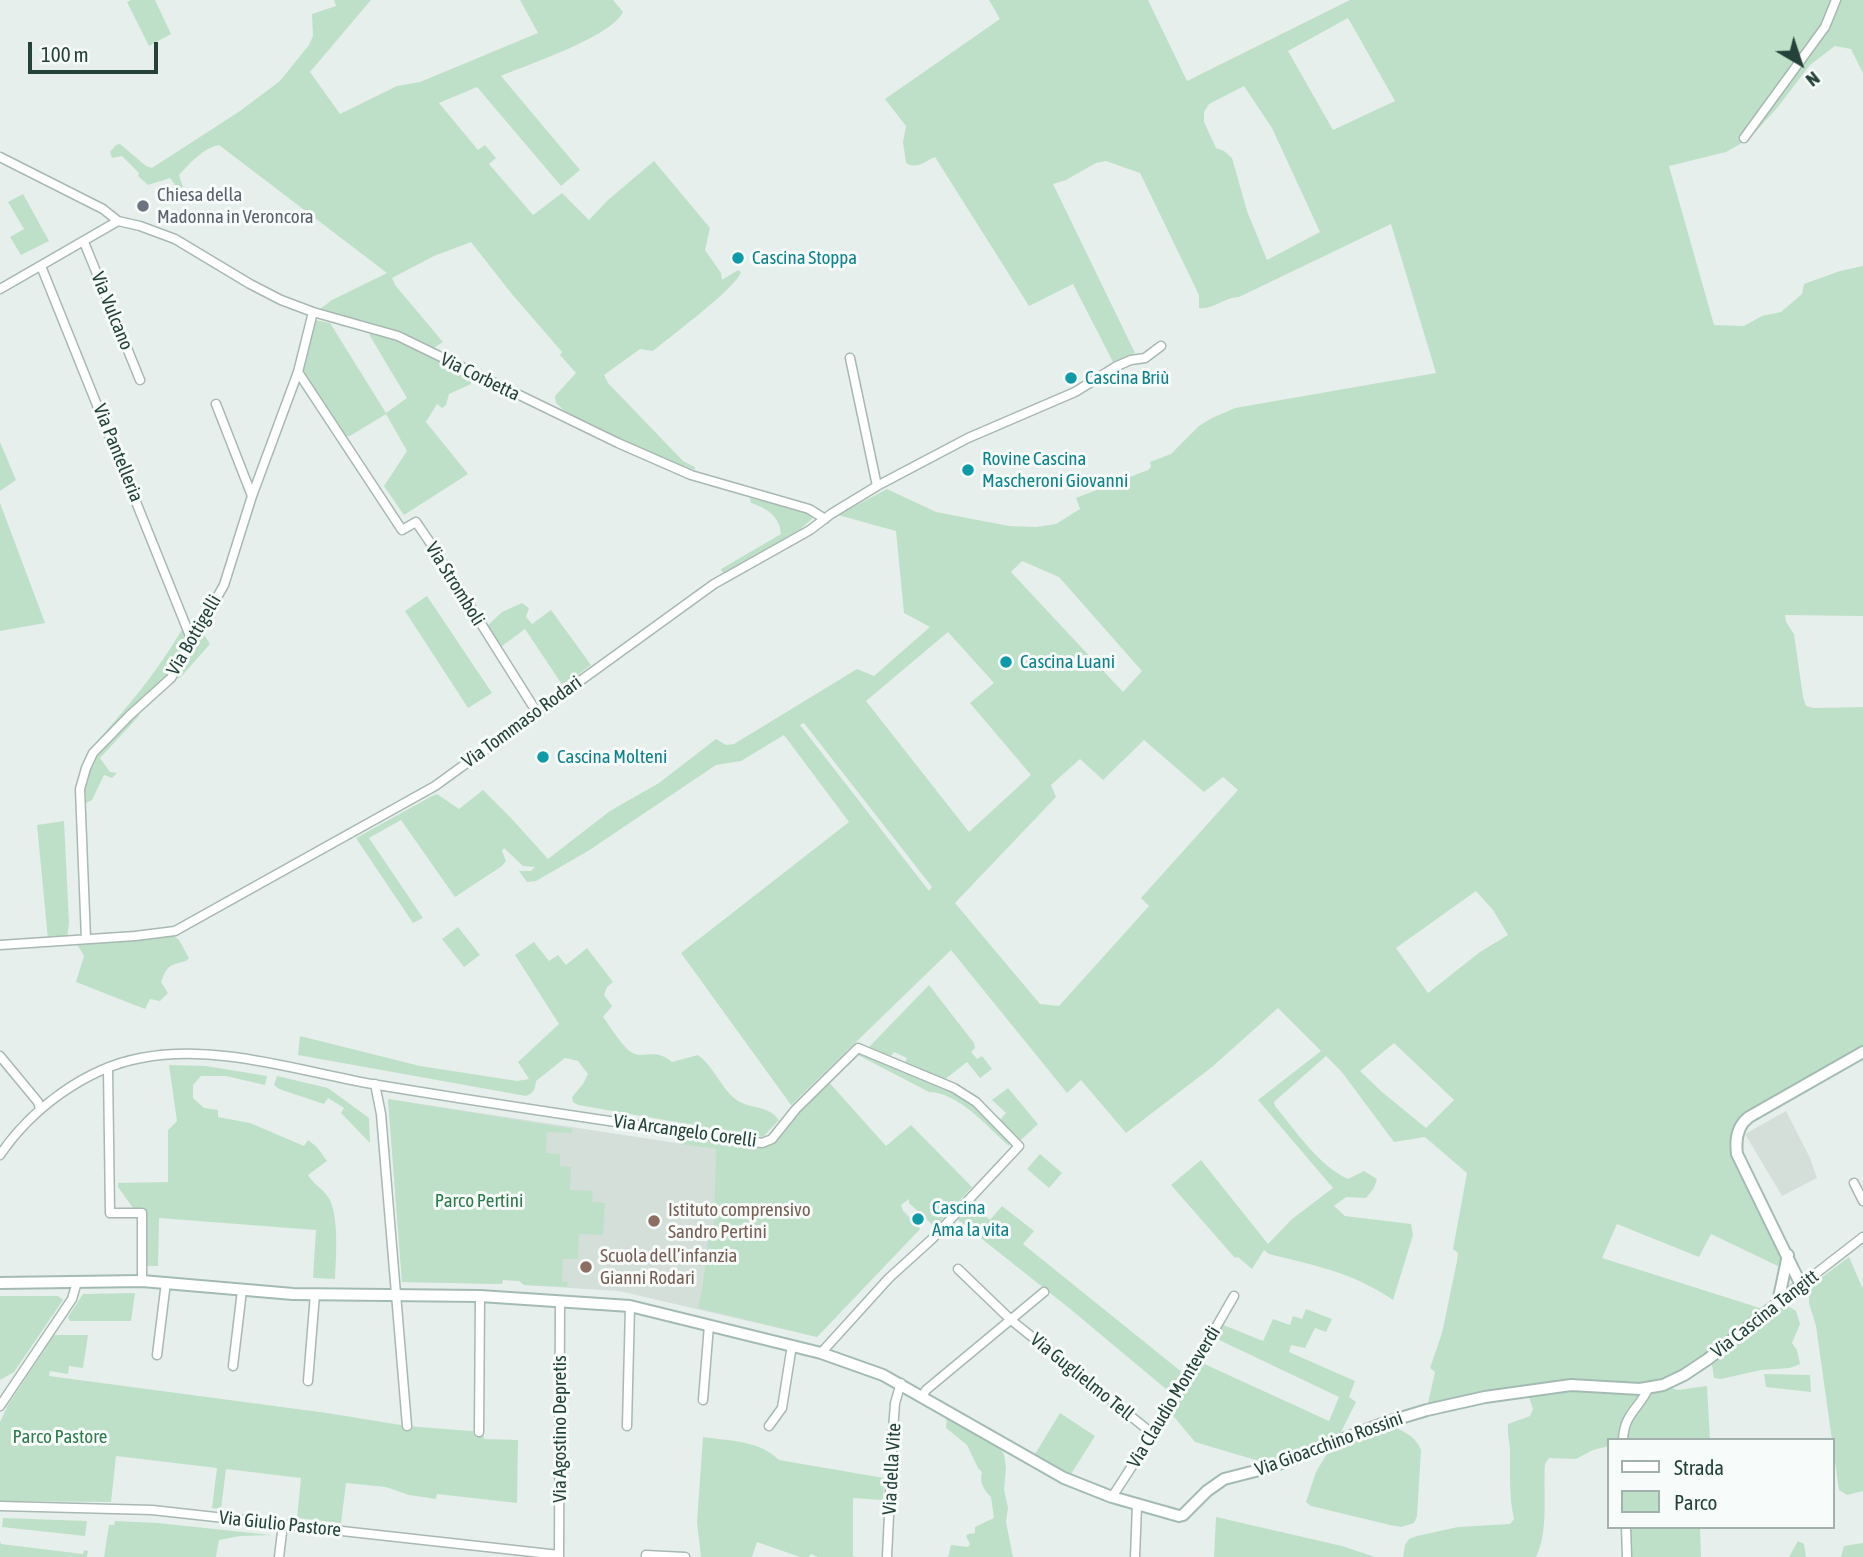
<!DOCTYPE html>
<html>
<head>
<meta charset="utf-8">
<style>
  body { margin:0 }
  #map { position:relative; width:1863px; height:1557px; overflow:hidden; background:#e6efeb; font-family:"Asap Condensed",sans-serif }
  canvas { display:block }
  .legend { position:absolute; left:1607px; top:1438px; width:228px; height:91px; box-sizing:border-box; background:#f7fbf9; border:2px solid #a3b1ad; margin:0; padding:9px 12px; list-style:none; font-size:21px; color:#24423a }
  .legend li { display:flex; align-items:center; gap:14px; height:35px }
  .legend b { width:35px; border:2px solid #a3b1ad }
  .north { position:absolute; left:1765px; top:28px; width:70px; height:70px; -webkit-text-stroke:5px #f7fbf9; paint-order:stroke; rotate:141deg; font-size:19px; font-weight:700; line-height:28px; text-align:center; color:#24423a }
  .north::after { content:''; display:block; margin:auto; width:24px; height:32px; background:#24423a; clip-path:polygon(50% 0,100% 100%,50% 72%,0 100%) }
  .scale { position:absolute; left:28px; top:42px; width:130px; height:32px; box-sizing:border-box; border:4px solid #24423a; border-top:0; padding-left:9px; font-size:21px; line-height:24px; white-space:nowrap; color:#24423a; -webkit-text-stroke:5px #f7fbf9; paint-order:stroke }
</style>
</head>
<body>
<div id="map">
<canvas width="1863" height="1557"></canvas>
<ul class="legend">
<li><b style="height:9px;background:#fff"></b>Strada</li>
<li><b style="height:19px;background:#bfe0c8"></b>Parco</li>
</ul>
<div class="north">N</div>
<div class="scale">100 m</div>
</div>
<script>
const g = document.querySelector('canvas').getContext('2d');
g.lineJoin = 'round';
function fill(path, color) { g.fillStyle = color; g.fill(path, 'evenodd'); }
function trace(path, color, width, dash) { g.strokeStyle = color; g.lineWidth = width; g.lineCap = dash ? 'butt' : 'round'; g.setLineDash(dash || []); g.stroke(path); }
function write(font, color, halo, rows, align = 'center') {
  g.font = font + ' "Asap Condensed",sans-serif'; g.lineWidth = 6; g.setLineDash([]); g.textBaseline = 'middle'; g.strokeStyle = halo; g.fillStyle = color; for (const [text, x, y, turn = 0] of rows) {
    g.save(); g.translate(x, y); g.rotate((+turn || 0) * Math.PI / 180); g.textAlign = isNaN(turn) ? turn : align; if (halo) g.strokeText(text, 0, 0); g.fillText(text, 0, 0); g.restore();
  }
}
fill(new Path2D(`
  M388,1099L716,1149L905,1212L920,1229L817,1337L619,1291L524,1285L519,1281L503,1280L502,1284L402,1282Z
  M1786,1111L1810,1158L1817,1178L1782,1196L1745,1134Z`), '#d4dfda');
fill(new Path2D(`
  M131,0H155L171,34L149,46L127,2Z
  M334,0H371L310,72L340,114L397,86L420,82L538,33L520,0H613L623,12C611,37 529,64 501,76L580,170L561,186L477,87L439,103L478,150L485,145L496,158L489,164L533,215L562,193L589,220L608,200L654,161L710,228L705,250L721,273L722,280L738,270L741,272C737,287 670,337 653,351L640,349L604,375L608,383L683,461L695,467V470L669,461L572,418L556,403L555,396L576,373L560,355L562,352L511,293L471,242L434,256L392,278L395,285L443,342L432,349L390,329L320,309L332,300L387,273L219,145C203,148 190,163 179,175L183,187L178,189L170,178L148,185L138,176L139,173L122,156L112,158L110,152L116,145L120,144L146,166L152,168L240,111L280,81L309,45L313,36L312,14L336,6Z
  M989,0H1148L1187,81L1350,0H1863V73L1851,49L1835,46L1810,65L1777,108L1749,139L1726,152L1669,166L1714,325L1744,326L1762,316L1781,312L1802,294L1804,284L1840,271L1863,266V616L1785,615L1786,622L1794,634L1803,697L1806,706L1814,708L1863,707V1045L1742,1117L1734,1137L1785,1254L1782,1268L1711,1234L1699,1257L1617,1224L1602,1258L1763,1309L1673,1382L1671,1388L1678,1390L1707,1386L1710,1440H1609V1446L1593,1450L1576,1459L1549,1458L1545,1464C1543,1493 1549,1531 1536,1557H1403L1405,1545L1409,1539L1417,1536L1458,1527L1510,1524L1514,1519C1509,1497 1510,1475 1510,1452C1510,1443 1507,1434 1508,1424L1530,1416L1533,1409L1525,1385L1475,1394L1430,1406L1428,1403L1435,1372L1430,1368L1442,1333L1457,1261L1458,1253L1453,1249L1467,1173L1425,1137L1394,1142L1341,1071L1326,1056L1274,1102L1275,1106C1296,1131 1318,1165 1348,1179L1364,1171L1377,1179L1374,1188L1366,1198L1346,1197L1334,1206L1345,1216L1411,1224L1413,1235L1393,1300C1352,1272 1316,1266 1269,1254L1264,1250L1252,1269L1238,1257L1235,1258L1171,1185L1201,1160L1268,1244L1292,1219L1333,1188L1258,1100L1321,1051L1278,1008L1212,1067L1126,1133L1081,1080L1067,1093L951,950L791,1105L681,953L849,822L784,735L741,761L716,765L588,851L536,881L527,882L519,871H531L535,867L523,866L504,848L502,851L506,861L502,866L455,897L401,820L369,838L423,918L413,923L356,838L432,796L437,794L459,809L483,790L511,818L548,859L610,811L659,783L716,739L726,745L734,744L857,669L874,676L930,627L904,613L896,531L838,515L887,489L936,512L1009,526L1036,527L1056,524L1080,509L1076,498L1148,470L1151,467L1150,462L1171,454L1199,426L1212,418L1235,408L1436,373L1391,224L1239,297C1225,297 1213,310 1199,308V295L1140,173L1106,161L1096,163L1066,180L1053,184L1135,353L1113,362L1073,284L1029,306L935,157C925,161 917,170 906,163L903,142L906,126L885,99L1000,19ZM1348,18L1395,101L1333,130L1288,51ZM1244,86L1272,128L1320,232L1267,260L1247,211L1232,158L1224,151L1216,148L1204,122V112L1209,104ZM1022,561L1059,577L1142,671L1123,692L1011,572ZM948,632L994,683L970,703L1031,775L969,832L866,701ZM804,723L932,887L929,891L800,725ZM1144,740L1204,792L1223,777L1238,790L1141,898L1149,906L1059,1006L1040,1004L955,903L1056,797L1051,785L1080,759L1103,780ZM1476,891L1493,910L1508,935L1480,952L1428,993L1396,948ZM1394,1043L1454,1100L1426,1128L1382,1092L1360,1071Z
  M23,194L49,241L21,255L10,237L24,229L8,202Z
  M315,320L330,323L386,413L407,398L370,336V332L385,335L472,378L471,384L449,394L446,405L442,408L437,404L426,422L468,474L404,515L384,486L407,451L386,414L350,436H345L302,371Z
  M0,442L16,480L0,491Z
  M750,498L804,511L812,515V519L799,530L723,573L721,569L781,534C780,517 767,508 751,503Z
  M0,503L45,623L0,631Z
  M427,596L492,693L468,708L405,611Z
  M522,603L529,608L526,617L532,624L551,610L591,665L563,686L525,629L498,649L485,628L502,612Z
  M181,631L188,632L191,641L170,678L93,753L91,748C125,710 156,674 181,631Z
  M198,633H203L210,644L179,679L174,676Z
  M138,712L139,716L100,758L110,772L117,773L112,778L104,775L92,800L86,803L82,794L88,769L95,754Z
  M64,821L69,923L67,938L48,939L37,825Z
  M458,927L480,955L464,967L442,939Z
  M174,936L179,940L189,958L186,961C169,966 168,964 161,982L168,993L160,1001L150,999L145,1009L76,982L84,956L77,944Z
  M534,942L549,961L558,955L566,965L587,948L613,982L607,987L604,995L612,1006L603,1017C610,1026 622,1046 631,1052C642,1060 655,1047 672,1062L698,1055C714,1067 720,1086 734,1098C748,1110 768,1104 779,1120L763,1137L578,1105L573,1102L572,1097L583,1084L588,1074L578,1061L565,1058L536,1081C535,1089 534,1093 526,1096L298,1055L300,1036L420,1066L517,1081L529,1079L518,1062L559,1024L515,955Z
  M929,985L974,1043L975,1048L971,1052L977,1059L982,1056L992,1069L980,1078L967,1062L944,1080L905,1063L907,1058L894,1052L891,1056L869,1047Z
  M861,1053L962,1096L985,1114L1010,1141L1009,1146C987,1127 960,1093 929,1092L856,1054Z
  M169,1065L206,1066L267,1076L265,1085L226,1076H201L193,1085V1098L204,1108L218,1110V1117L250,1123L304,1146L308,1140L317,1147L327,1161L308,1175C314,1185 325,1190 330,1200C339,1221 336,1257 335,1279L313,1278L316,1230L159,1218L158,1266H147L146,1223L142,1209L133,1208L118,1187V1183L168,1182V1130L177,1121Z
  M277,1076L328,1088L369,1118L370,1143L341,1113L344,1108L328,1098L324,1104L279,1089L274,1085Z
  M827,1080L886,1146L911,1125L972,1187L935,1227L909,1203V1199L901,1205L904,1213L920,1229L817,1337L698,1308C704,1282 707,1256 709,1229H704V1225H714L716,1149L679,1144L680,1136L755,1145L772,1139Z
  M1008,1088L1038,1124L1021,1140L999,1121L1006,1113L992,1100Z
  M388,1099L573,1129L572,1133L547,1132L546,1153L560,1154V1166L571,1167L570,1190L593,1191L592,1202L605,1203L603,1235L579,1234L578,1259H563L562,1281L568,1282L567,1287L524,1285L519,1281L503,1280L502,1284L402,1282Z
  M1040,1154L1062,1173L1049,1188L1027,1169Z
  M970,1204L990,1220L1002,1206L1034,1231L1023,1244L1183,1373L1172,1394L1069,1308L958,1220Z
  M1849,1257L1863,1289V1491L1847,1495L1839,1490L1816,1326L1809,1303V1287Z
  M135,1293L131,1321H70L68,1317L83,1294Z
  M0,1296H58L63,1300L14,1372L0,1380Z
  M1786,1305L1796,1311L1800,1324L1792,1343L1797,1350L1800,1364L1790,1368L1761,1370L1721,1379L1714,1378L1712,1365Z
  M1306,1309L1332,1319L1326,1332L1315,1328L1305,1348L1291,1345L1289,1352L1355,1381L1349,1397L1356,1402L1339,1436L1269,1464L1195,1442L1170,1412L1200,1362L1329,1421L1339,1397L1213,1337L1221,1324L1263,1341L1273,1319L1290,1325L1293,1316L1302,1319Z
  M54,1335H88L83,1368L69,1366L68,1374L50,1371L49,1376L327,1413L407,1426L483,1432L484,1439L518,1440L517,1503L437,1494L436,1499L409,1495L386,1487L346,1483L341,1523L297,1518L301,1478L226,1469L221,1509L212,1508L217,1468L116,1456L111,1502L0,1501V1422L8,1405Z
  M1764,1374L1810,1375L1811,1392L1766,1387Z
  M1060,1413L1095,1436L1071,1474L1035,1454Z
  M947,1415L999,1448L1004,1454L1006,1468L1004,1489L1008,1508L1006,1522L1013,1557H948L951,1545L968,1547L970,1544L966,1536L968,1534L975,1533V1527L994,1518L991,1497C984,1491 979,1481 982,1472L978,1468L967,1445L946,1428Z
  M1387,1422C1401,1432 1414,1433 1421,1450L1417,1516L1414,1523L1401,1527L1390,1525L1311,1506L1306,1502L1316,1472L1334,1442Z
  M703,1437C729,1441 759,1440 779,1460L884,1478L883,1500L853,1498V1556L856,1557H818L811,1554L809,1557H800L757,1542L752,1557H701L697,1522Z
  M1216,1517L1342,1546L1375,1557H1214Z
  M3,1518L87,1521L85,1536L2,1527Z
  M115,1521L158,1523L271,1535L240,1536L219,1540L216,1557H104L109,1525H114Z
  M1627,1527H1700L1701,1557H1628Z
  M0,1541L1,1544L83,1554L84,1550L88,1551L87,1557H0Z
  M1798,1541L1804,1544L1806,1557H1789Z
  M1863,1543V1557H1841L1844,1546Z`), '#bfe0c8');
const street = new Path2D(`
  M1744,138L1825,27L1836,0
  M0,157L103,209L118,221L140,226L175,239L250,284L281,300L313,312L398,336L618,443L691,475L809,509L825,519
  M84,242L140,380
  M41,266L192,641
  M0,289L118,221
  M850,358L877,486
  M298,372L402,530L416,522L429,541L536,711
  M216,404L252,496
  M86,939L80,789L86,768L93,753L130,715L171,678L224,585L252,496L298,372L313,312
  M0,945L135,936L175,931L435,786L714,584L810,530L831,514L877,486L968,438L1075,392L1117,366L1131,360L1145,358L1161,346
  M0,1056L38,1102L40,1109
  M108,1068L110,1213H142V1281
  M375,1084L381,1114L407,1426
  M0,1155C31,1109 86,1068 141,1058C220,1043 301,1072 378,1085C505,1106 634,1125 762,1143L772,1139L796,1109L858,1048L954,1088L976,1102L1019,1146L932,1239L889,1278L821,1353
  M1854,1183L1863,1201
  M958,1269L1011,1320L1153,1434
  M1801,1285L1863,1237
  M157,1355L166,1282
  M233,1366L242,1290
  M308,1381L315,1294
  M923,1395L926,1390L1044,1292
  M703,1400L709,1325
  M0,1406L72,1299L77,1282
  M627,1426L630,1306
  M769,1426L782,1408L792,1345
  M479,1432L480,1296
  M1623,1440C1624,1414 1638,1410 1648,1389
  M1112,1497L1169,1409L1234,1296
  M0,1506L152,1510L559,1555
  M1626,1527L1627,1557
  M646,1555L685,1557
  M279,1557L283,1524
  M559,1557L560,1301
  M887,1557L893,1430L895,1403L901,1383
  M1135,1557L1137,1505`);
const secondary = new Path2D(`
  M0,1283L142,1281L293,1294L480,1296L630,1306L821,1353L883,1375L1064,1478L1112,1497L1179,1516L1183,1515L1207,1491L1224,1479L1271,1467L1387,1422L1427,1410L1485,1397L1571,1385L1640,1389L1663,1385L1684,1375L1708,1359L1801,1285L1737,1154C1735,1139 1737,1126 1749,1117L1863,1052
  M1778,1302L1788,1255`);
trace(street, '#a8b8b2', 11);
trace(secondary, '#a4bbb3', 14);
trace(street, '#fff', 8);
trace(secondary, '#fff', 10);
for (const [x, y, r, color] of [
  [143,206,7,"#6b7280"],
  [738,258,7,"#0f9aa8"],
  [1071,378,7,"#0f9aa8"],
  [968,470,7,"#0f9aa8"],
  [1006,662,7,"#0f9aa8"],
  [543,757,7,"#0f9aa8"],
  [918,1219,7,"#0f9aa8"],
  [654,1221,7,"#8d6e63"],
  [586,1267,7,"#8d6e63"]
]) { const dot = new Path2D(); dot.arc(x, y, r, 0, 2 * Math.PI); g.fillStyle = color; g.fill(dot); trace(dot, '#f7fbf9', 2.5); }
write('19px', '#5b616d', '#f7fbf9', [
  ["Chiesa della",157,195],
  ["Madonna in Veroncora",157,217]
], 'left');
write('19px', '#0d838f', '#f7fbf9', [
  ["Cascina Stoppa",752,258],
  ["Cascina Briù",1085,378],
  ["Rovine Cascina",982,459],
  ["Mascheroni Giovanni",982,481],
  ["Cascina Luani",1020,662],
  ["Cascina Molteni",557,757],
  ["Cascina",932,1208],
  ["Ama la vita",932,1230]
], 'left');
write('19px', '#24423a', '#f7fbf9', [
  ["Via Vulcano",112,311,68],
  ["Via Corbetta",480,377,26],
  ["Via Pantelleria",118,453,68],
  ["Via Stromboli",455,584,58],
  ["Via Bottigelli",194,635,-60],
  ["Via Tommaso Rodari",522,722,-36],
  ["Via Arcangelo Corelli",685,1131,8],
  ["Via Cascina Tangitt",1765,1314,-38],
  ["Via Guglielmo Tell",1082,1377,39],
  ["Via Claudio Monteverdi",1174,1397,-59],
  ["Via Agostino Depretis",560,1429,-90],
  ["Via Gioacchino Rossini",1329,1444,-20],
  ["Via della Vite",892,1469,-87],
  ["Via Giulio Pastore",280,1524,6]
]);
write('19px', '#2d7a4b', '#f7fbf9', [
  ["Parco Pertini",479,1201],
  ["Parco Pastore",60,1437]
]);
write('19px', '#785e54', '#f7fbf9', [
  ["Istituto comprensivo",668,1210],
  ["Sandro Pertini",668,1232],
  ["Scuola dell’infanzia",600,1256],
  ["Gianni Rodari",600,1278]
], 'left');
</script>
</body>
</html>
